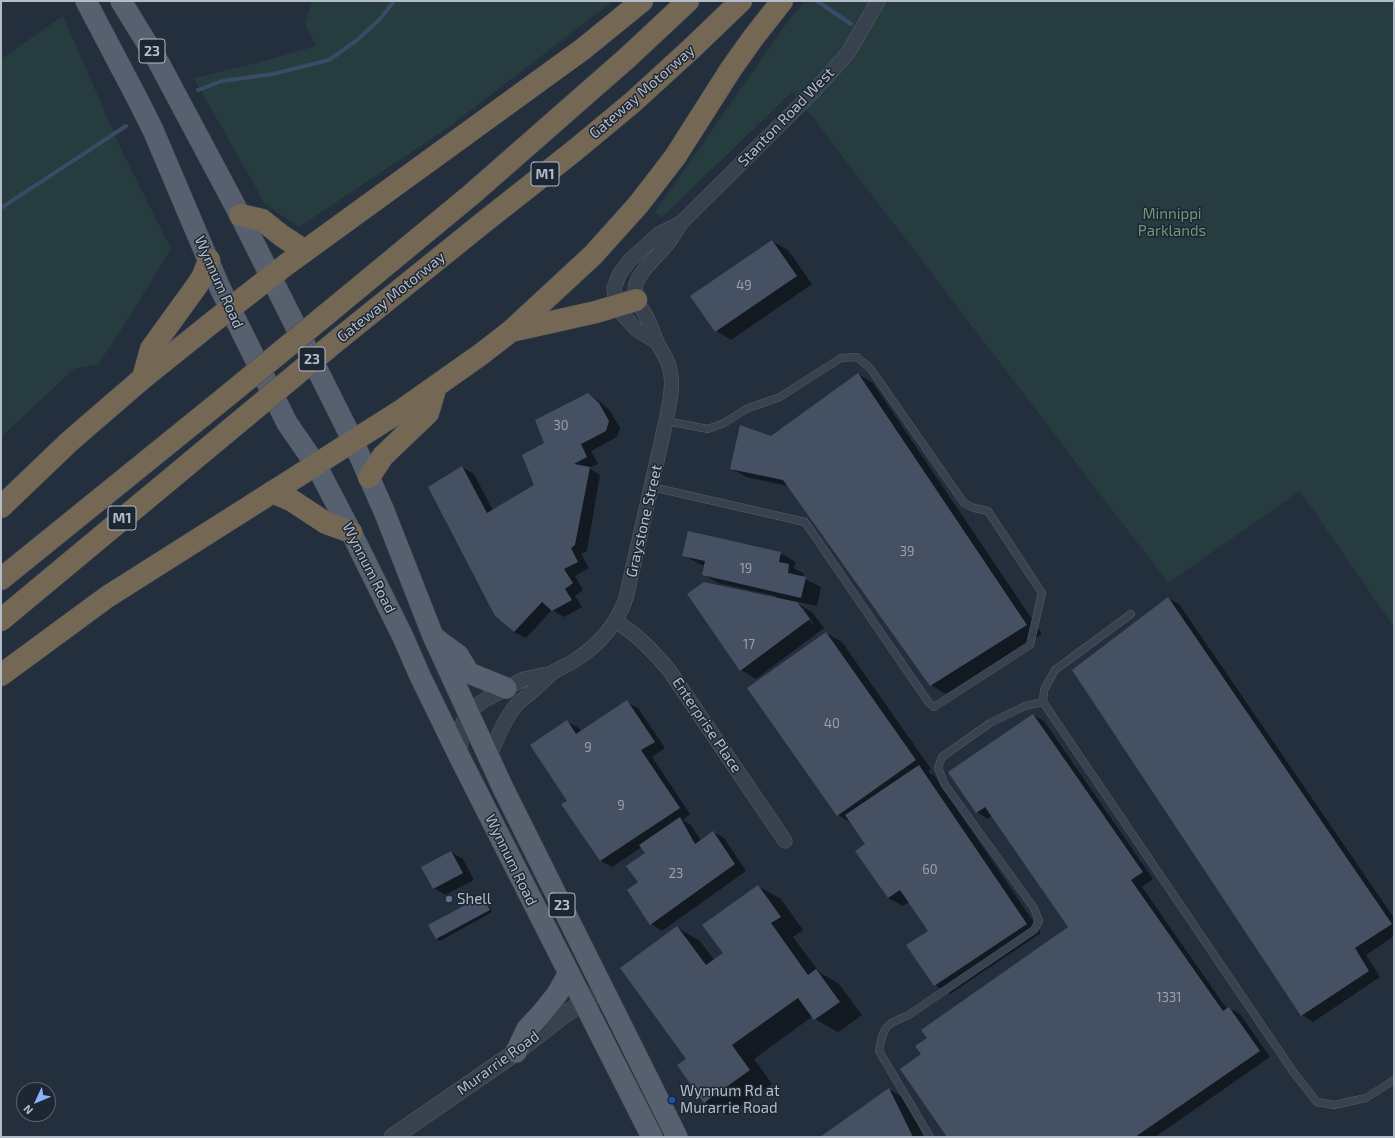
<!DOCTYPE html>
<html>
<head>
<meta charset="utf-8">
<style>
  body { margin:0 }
  #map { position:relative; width:1395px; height:1138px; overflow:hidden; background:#242f3e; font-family:"Exo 2",sans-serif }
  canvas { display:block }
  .frame { position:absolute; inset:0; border:2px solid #b4bcc9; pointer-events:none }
  .north { position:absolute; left:16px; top:1082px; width:40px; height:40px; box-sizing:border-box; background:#1d2633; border:1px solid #59626f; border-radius:50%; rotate:226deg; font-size:11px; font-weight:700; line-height:16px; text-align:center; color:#b4bcc9 }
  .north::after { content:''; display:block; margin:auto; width:14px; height:18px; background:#8ab4f8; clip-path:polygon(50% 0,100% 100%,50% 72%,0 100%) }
</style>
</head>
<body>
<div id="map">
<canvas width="1395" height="1138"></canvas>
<div class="frame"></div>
<div class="north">N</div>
</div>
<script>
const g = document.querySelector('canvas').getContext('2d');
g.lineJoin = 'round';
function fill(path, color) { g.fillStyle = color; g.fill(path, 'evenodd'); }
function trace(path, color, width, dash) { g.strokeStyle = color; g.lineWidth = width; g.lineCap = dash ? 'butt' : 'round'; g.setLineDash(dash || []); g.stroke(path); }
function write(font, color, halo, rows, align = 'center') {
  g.font = font + ' "Exo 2",sans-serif'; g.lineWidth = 3; g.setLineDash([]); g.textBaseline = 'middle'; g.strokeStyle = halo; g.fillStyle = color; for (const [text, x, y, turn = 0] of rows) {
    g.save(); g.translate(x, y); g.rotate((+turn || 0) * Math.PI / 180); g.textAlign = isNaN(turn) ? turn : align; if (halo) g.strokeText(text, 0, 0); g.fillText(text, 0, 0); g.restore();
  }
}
fill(new Path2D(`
  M312,1H613L449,127L299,227L265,204L194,78L253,64L316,46L305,24Z
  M805,1H1394V627L1300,491L1168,583L817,123L792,92L662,217L655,212L786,24Z
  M63,16L121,149L171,249L118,335L98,364L74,369L1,437V59Z`), '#263c3f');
fill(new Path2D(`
  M772,241L788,250L812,284L731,340L716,331Z
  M858,374L873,383L1042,634L946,694L931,685L789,486L746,477L731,468Z
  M588,394L599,401L610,411L620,428L617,437L591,451L598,464L589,468L600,475L587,551L581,554L589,568L575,576L583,590L575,596L582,607L564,617L552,610L526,638L514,632L496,615L462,467L474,474L493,511L536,485L545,443Z
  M780,553L796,562L794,568L804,574L803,578L821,587L817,606L793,601L812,612L824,628L756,679L741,670L689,594L776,598V596L718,583L703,574L705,566L699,564L684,555ZM800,608H803L813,623L812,624Z
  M1168,598L1179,604L1394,918V936L1366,955L1380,977L1313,1022L1302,1015Z
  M826,633L842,642L931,769L928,772L934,775L1041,933L950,994L935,985L908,945L929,931L909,902L903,906L888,898L866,845L851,823L838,815Z
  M627,702L638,708L665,748L652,757L690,814L683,820L691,825L701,841L713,832L724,838L746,871L662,931L651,924L646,853L642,847L612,867L601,861L563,804L568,801L567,722L579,728L581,732Z
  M1033,715L1044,721L1153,879L1142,887L1227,1009L1229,1008L1240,1014L1270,1057L1155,1137H949L922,1054L1070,928L992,816L988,819L977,812Z
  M451,852L463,859L474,880L445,895L434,888Z
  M758,886L781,899L803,930L793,937L819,972L839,984L862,1015L838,1032L815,1019L813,1016L754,1059L772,1084L728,1115L705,1102L687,1059L678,928L700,941L714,960L724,954Z
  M482,897L485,899L492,912L440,941L437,939L430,925Z
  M889,1089L904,1098L924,1137H822Z`), '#0007');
trace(new Path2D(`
  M817,1L851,24
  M198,90L222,81L273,74L329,60L356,41L380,19L394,1
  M1,208L126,126`), '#394c67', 4);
fill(new Path2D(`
  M772,240L797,276L715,332L690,296Z
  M858,373L1027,625L930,686L783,480L730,469L740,425L771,436Z
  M588,393L599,403L609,421L606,431L581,444L587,457L574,464L590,467L575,545L571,548L578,562L564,569L573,583L565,589L572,600L552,611L542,602L514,632L495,616L428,487L462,466L487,513L534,485L522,455L544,443L535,420Z
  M688,531L781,552L779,562L789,564L788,573L806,577L801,598L702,575L705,561L682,556Z
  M704,582L797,602L810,619L740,671L687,594Z
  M1168,597L1392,924L1355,948L1369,971L1301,1016L1072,670Z
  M826,632L916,760L837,816L747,688Z
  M627,700L655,742L641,750L680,808L600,861L561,804L567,801L530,745L567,720L576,734Z
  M1033,714L1143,872L1131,880L1223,1011L1229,1007L1260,1051L1135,1137H947L900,1069L921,1054L915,1046L927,1038L921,1030L1068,927L985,807L976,813L948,772Z
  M919,765L1027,924L934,986L906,945L928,931L900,890L888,898L855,851L865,844L845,815Z
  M680,817L695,844L713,831L735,864L650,925L627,890L638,882L626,866L645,853L639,845Z
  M451,851L463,873L433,889L421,867Z
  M758,885L781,917L771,923L808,975L816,969L840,1002L814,1020L798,998L732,1045L750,1070L704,1103L677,1065L686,1059L620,968L677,926L706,965L723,953L702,925Z
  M482,896L490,910L436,939L428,925Z
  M889,1088L913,1137H820Z`), '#455162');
const service = new Path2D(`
  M652,487L805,522L929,703L934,707L1030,645L1042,593L988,511L974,508L964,503L870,368L857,357L841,358L780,397L746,409L724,423L708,429L666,421
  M1131,614L1055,670L1044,690L1043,702L1294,1073L1317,1102L1334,1105L1366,1098L1394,1080
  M930,1137L879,1051C883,1029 884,1024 907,1016L1034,930L1039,921L1034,908L945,785L938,768L942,757L990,723L1025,706L1043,702`);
const minor = new Path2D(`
  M656,341L637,330L623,315L618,306L615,296L614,288L620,273L630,260L659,234L681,223
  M615,621C637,634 653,651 669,670L785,841
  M460,753L462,725L468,712L486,699L524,679L552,673
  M489,758C497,738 504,720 517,704C521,700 525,698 529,694C537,688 544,680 552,673C559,668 568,665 575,660C599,645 617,624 626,598L666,421C669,405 674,386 670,370C668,358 660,350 656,340C653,333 651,326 648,320C642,307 632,299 636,284C642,267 658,257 668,243C673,237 677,229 681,223L814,91L848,53L878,1`);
const tertiary = new Path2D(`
  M393,1137L516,1052L565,1014L604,989`);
const primary = new Path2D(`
  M86,1L139,102L153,130L220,288L287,423L316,465L351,532L403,637L420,676L460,758L652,1137
  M121,1L159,63L240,215L353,441L384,511L433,636L503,788L677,1137
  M435,638L458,655L469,673L506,688
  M516,1052L527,1029L541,1014L557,994L569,973`);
const motorway = new Path2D(`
  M240,215L262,220L282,236L305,251
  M328,313L472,194L627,58L688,1
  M511,331L596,312L636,300
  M340,338L484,222L574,151L633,102L692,48L741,1
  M143,378L151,349L198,284L203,276L209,260
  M369,477L383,456L428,413L436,386
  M272,492L291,500L326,523L351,532
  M1,507L70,441L143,378L214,321L287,264L583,49L642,1
  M1,579L232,392
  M1,620L245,417
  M1,675L107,597L402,410L480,355L511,331L593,255L638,205L675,157L731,69L753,38L782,1`);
trace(service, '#565f6c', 8);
trace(minor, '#565f6c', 15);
trace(tertiary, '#565f6c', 18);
trace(primary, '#414a57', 22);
trace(motorway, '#434c59', 23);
trace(service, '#38414e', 7);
trace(minor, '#38414e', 14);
trace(tertiary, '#38414e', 17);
trace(primary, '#56606e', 21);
trace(motorway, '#746855', 22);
const motorwayBridge = new Path2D(`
  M232,392L328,313
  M245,417L340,338`);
trace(motorwayBridge, '#434c59', 23, []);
trace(motorwayBridge, '#746855', 22);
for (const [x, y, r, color] of [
  [449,899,4,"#5c6f8a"],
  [672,1100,4,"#1a4fb4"]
]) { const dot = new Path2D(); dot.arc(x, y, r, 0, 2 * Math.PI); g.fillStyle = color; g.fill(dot); trace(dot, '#1d2633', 1.5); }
write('13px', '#98a1af', null, [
  ["49",744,286],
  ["30",561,426],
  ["39",907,552],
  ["19",746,569],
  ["17",749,645],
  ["40",832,724],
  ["9",588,748],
  ["9",621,806],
  ["60",930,870],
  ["23",676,874],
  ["1331",1169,998]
]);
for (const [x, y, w] of [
  [152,51,26],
  [545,174,28],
  [312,359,26],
  [122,518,28],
  [562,905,26]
]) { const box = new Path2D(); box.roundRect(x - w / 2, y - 12, w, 24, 3); g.fillStyle = '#1d2633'; g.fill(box); trace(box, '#b4bcc9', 1); }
write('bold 14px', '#b4bcc9', null, [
  ["23",152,51],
  ["M1",545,174],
  ["23",312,359],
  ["M1",122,518],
  ["23",562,905]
]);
write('15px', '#b4bcc9', '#1d2633', [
  ["Gateway Motorway",642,92,-41],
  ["Stanton Road West",786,117,-46],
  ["Wynnum Road",219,282,66],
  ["Gateway Motorway",391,297,-39],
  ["Graystone Street",644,521,-77],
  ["Wynnum Road",369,568,63],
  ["Enterprise Place",707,725,56],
  ["Wynnum Road",511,860,64],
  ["Murarrie Road",498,1063,-36]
]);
write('15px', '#6b9a76', '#1d2633', [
  ["Minnippi",1172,214],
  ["Parklands",1172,231]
]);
write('15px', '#b4bcc9', '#1d2633', [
  ["Shell",457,899],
  ["Wynnum Rd at",680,1091],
  ["Murarrie Road",680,1108]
], 'left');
</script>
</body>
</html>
